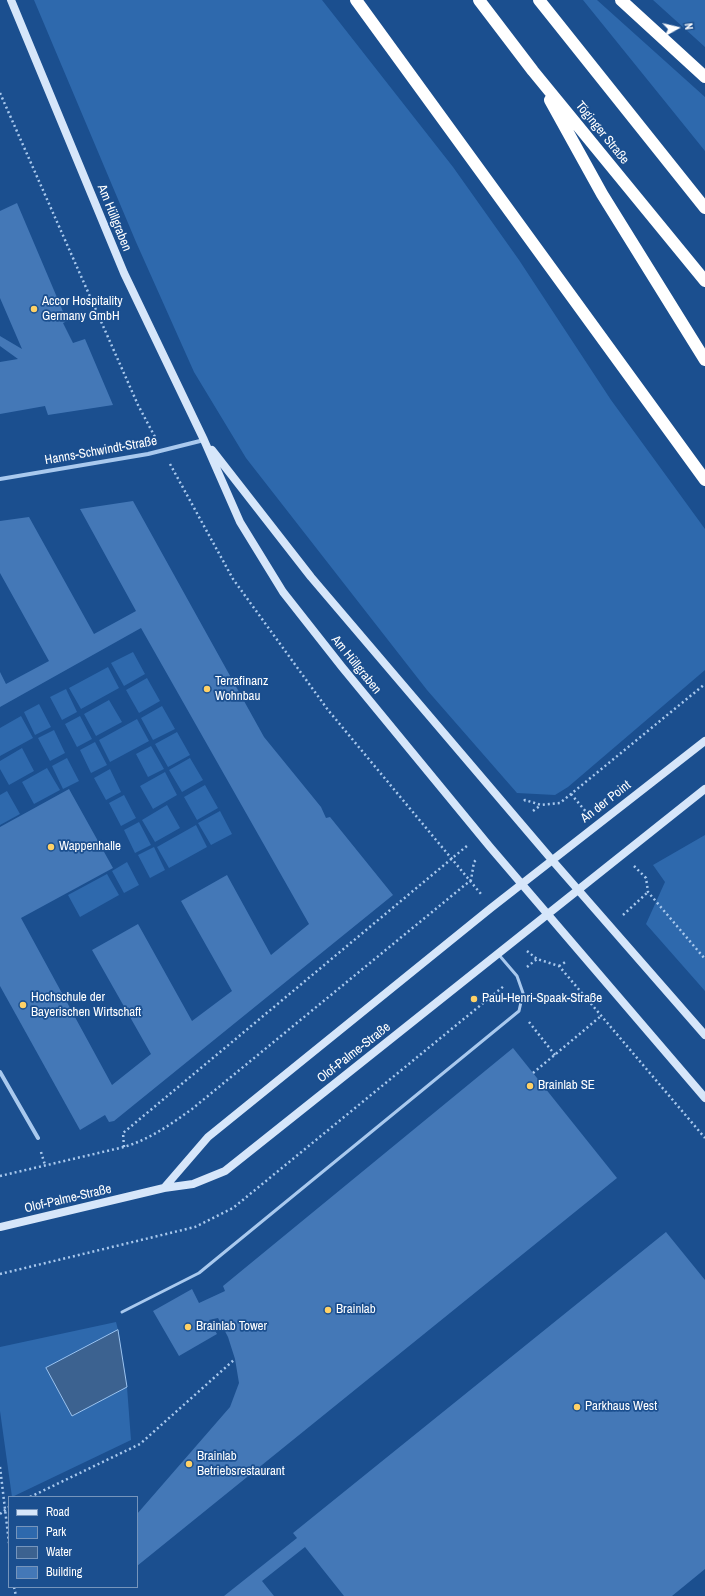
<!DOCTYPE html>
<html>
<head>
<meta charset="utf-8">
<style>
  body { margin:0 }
  #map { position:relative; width:705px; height:1596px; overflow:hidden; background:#1b4f8f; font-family:"Archivo Narrow",sans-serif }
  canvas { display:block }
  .legend { position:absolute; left:8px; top:1496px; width:130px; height:92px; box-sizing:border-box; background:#1b4f8f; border:1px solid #7695bc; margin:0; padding:5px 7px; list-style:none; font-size:12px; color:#fff }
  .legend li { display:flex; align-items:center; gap:8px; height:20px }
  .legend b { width:20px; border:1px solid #7695bc }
  .north { position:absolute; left:657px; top:8px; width:40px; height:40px; -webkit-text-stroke:3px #1b4f8f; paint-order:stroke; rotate:82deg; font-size:11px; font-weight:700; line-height:16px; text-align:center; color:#fff }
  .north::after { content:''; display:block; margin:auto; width:14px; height:18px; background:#fff; clip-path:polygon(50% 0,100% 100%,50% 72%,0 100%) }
</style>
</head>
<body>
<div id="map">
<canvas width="705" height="1596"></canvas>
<ul class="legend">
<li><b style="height:5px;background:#d6e6fa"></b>Road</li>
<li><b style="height:11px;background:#2e69ad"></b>Park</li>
<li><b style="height:11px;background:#3c6290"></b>Water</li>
<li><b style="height:11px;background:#4478b7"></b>Building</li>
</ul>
<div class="north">N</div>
</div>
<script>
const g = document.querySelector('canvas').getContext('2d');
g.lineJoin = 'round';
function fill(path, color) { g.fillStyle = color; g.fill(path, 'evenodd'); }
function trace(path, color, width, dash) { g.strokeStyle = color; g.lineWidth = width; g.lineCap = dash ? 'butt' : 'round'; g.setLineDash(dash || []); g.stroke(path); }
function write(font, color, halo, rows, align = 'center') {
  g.font = font + ' "Archivo Narrow",sans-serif'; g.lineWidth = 3.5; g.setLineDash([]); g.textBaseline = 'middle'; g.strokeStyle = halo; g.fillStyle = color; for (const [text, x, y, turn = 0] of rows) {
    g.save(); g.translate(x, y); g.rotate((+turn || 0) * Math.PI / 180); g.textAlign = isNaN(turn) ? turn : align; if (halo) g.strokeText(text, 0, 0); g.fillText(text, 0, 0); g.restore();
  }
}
fill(new Path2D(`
  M34,0H322L453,167L519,260L611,400L705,529V670L568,787L555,795L517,793L427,690L246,458L194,372L136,242Z
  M583,0H597L705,97V151Z
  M653,0H705V47Z
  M133,652L145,674L124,686L111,663Z
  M108,667L119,688L81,709L69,688Z
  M147,678L160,701L139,713L126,690Z
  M66,689L77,712L62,720L50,697Z
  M109,700L122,722L96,736L84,714Z
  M39,704L51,727L35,735L24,712Z
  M162,706L175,729L153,740L141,718Z
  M21,716L33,738L0,756V728Z
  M80,716L92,739L77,747L65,724Z
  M137,719L149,741L110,762L99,740Z
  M54,730L65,753L50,761L38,738Z
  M177,732L190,755L168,767L155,744Z
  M95,742L107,765L91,773L80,750Z
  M151,746L164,769L148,777L136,754Z
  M22,748L34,771L9,785L0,769V761Z
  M67,758L79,781L63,789L52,766Z
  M190,758L203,780L182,792L169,770Z
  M47,768L60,790L34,804L22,782Z
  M110,769L121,792L106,800L94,778Z
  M165,772L177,795L153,809L140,786Z
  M205,785L218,808L197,820L184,797Z
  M7,791L20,814L0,825V795Z
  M124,795L136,818L121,826L109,803Z
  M167,805L180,828L155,842L142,820Z
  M220,811L232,834L211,845L198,823Z
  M139,822L151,845L135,853L124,830Z
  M196,825L207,847L169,868L157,847Z
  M705,835V991L646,924L665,882L653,865Z
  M154,847L165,870L150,878L138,855Z
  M127,862L139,885L124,893L112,871Z
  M107,874L119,895L80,917L68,895Z
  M116,1322L118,1330L46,1368L72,1416L127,1387L131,1440L12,1497L0,1411V1347Z`), '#2e69ad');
const water = new Path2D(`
  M118,1330L127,1387L72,1416L46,1368Z`);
fill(water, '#3c6290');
trace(water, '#9cc4f0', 1);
fill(new Path2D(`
  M17,203L67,321L63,323L73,343L85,339L113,405L48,415L45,406L0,414V362L18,359L0,346V336L22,349L0,298V211Z
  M133,501L264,737L321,807L326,818L330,817L393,895L114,1121L109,1122L105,1115L80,1130L0,986V827L69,789L113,868L21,918L112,1085L151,1054L92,950L138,924L192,1021L232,991L181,901L227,875L271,955L309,924L141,628L0,707V672L6,684L49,661L0,573V521L29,517L94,634L136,611L80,509Z
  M513,1048L617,1178L137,1566V1514L230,1407L239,1383L235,1359L228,1337L218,1318L209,1320L217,1334L179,1356L153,1311L192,1289L199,1303L225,1291L223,1286Z
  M666,1232L705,1280V1569L672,1596H344L305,1547L262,1581L274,1596H224L297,1538L293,1533Z`), '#4478b7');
trace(new Path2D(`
  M0,93L138,405L155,437
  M170,464L233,579L328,710L481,894
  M571,794L587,813
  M524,801L525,800L541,805L560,803L705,684
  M533,811L541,805
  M634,866L646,878L648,892L705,959
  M623,915L648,892
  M527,951L537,959L559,966L705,1138
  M559,966L567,961
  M527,967L537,959
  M529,1022L555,1055
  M533,1073L601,1016
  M124,1147L123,1133L468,845
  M41,1152L45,1165
  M0,1176L124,1147C150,1139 170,1125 192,1109L471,880L474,862L477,859
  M0,1274L195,1227L233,1208L504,986
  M0,1467L9,1543
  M30,1497L140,1444L235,1359
  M0,1514L9,1507
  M14,1587L16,1596`), '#a9c9ee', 2.5, [2, 3]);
trace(new Path2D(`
  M122,1312L199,1273L519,1011L523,993L517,976L499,955`), '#a9c9ee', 3);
trace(new Path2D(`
  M0,479L148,454L204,440
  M0,1072L38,1138`), '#a9c9ee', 4);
trace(new Path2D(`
  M11,0L124,273L204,440L240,522L283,592L342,667L490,847L705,1098
  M212,450L311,577L552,860L705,1035
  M164,1188L208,1137L491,908L705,741
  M0,1227L164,1188L193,1184L225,1171L705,789`), '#d6e6fa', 8);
trace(new Path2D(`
  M356,0L705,480
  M479,0L533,71L705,281
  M539,0L705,208
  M621,0L705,77
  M550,100L602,194L705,360`), '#fff', 12);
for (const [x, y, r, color] of [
  [34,309,4,"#ffd166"],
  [207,689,4,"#ffd166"],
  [51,847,4,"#ffd166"],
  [474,999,4,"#ffd166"],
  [23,1005,4,"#ffd166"],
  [530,1086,4,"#ffd166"],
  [328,1310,4,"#ffd166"],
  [188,1327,4,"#ffd166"],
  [577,1407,4,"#ffd166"],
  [189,1464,4,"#ffd166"]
]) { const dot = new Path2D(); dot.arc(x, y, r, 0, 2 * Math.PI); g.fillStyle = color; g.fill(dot); trace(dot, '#1b4f8f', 1.5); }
write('13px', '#fff', '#1b4f8f', [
  ["Töginger Straße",602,133,51],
  ["Am Hüllgraben",114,218,68],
  ["Hanns-Schwindt-Straße",101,451,-10],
  ["Am Hüllgraben",356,665,51],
  ["An der Point",606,802,-38],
  ["Olof-Palme-Straße",354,1053,-38],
  ["Olof-Palme-Straße",68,1199,-13]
]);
write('13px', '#fff', '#1b4f8f', [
  ["Accor Hospitality",42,302],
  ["Germany GmbH",42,317],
  ["Terrafinanz",215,682],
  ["Wohnbau",215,697],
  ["Wappenhalle",59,847],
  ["Hochschule der",31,998],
  ["Bayerischen Wirtschaft",31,1013],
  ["Paul-Henri-Spaak-Straße",482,999],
  ["Brainlab SE",538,1086],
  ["Brainlab",336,1310],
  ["Brainlab Tower",196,1327],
  ["Parkhaus West",585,1407],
  ["Brainlab",197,1457],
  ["Betriebsrestaurant",197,1472]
], 'left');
</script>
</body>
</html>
